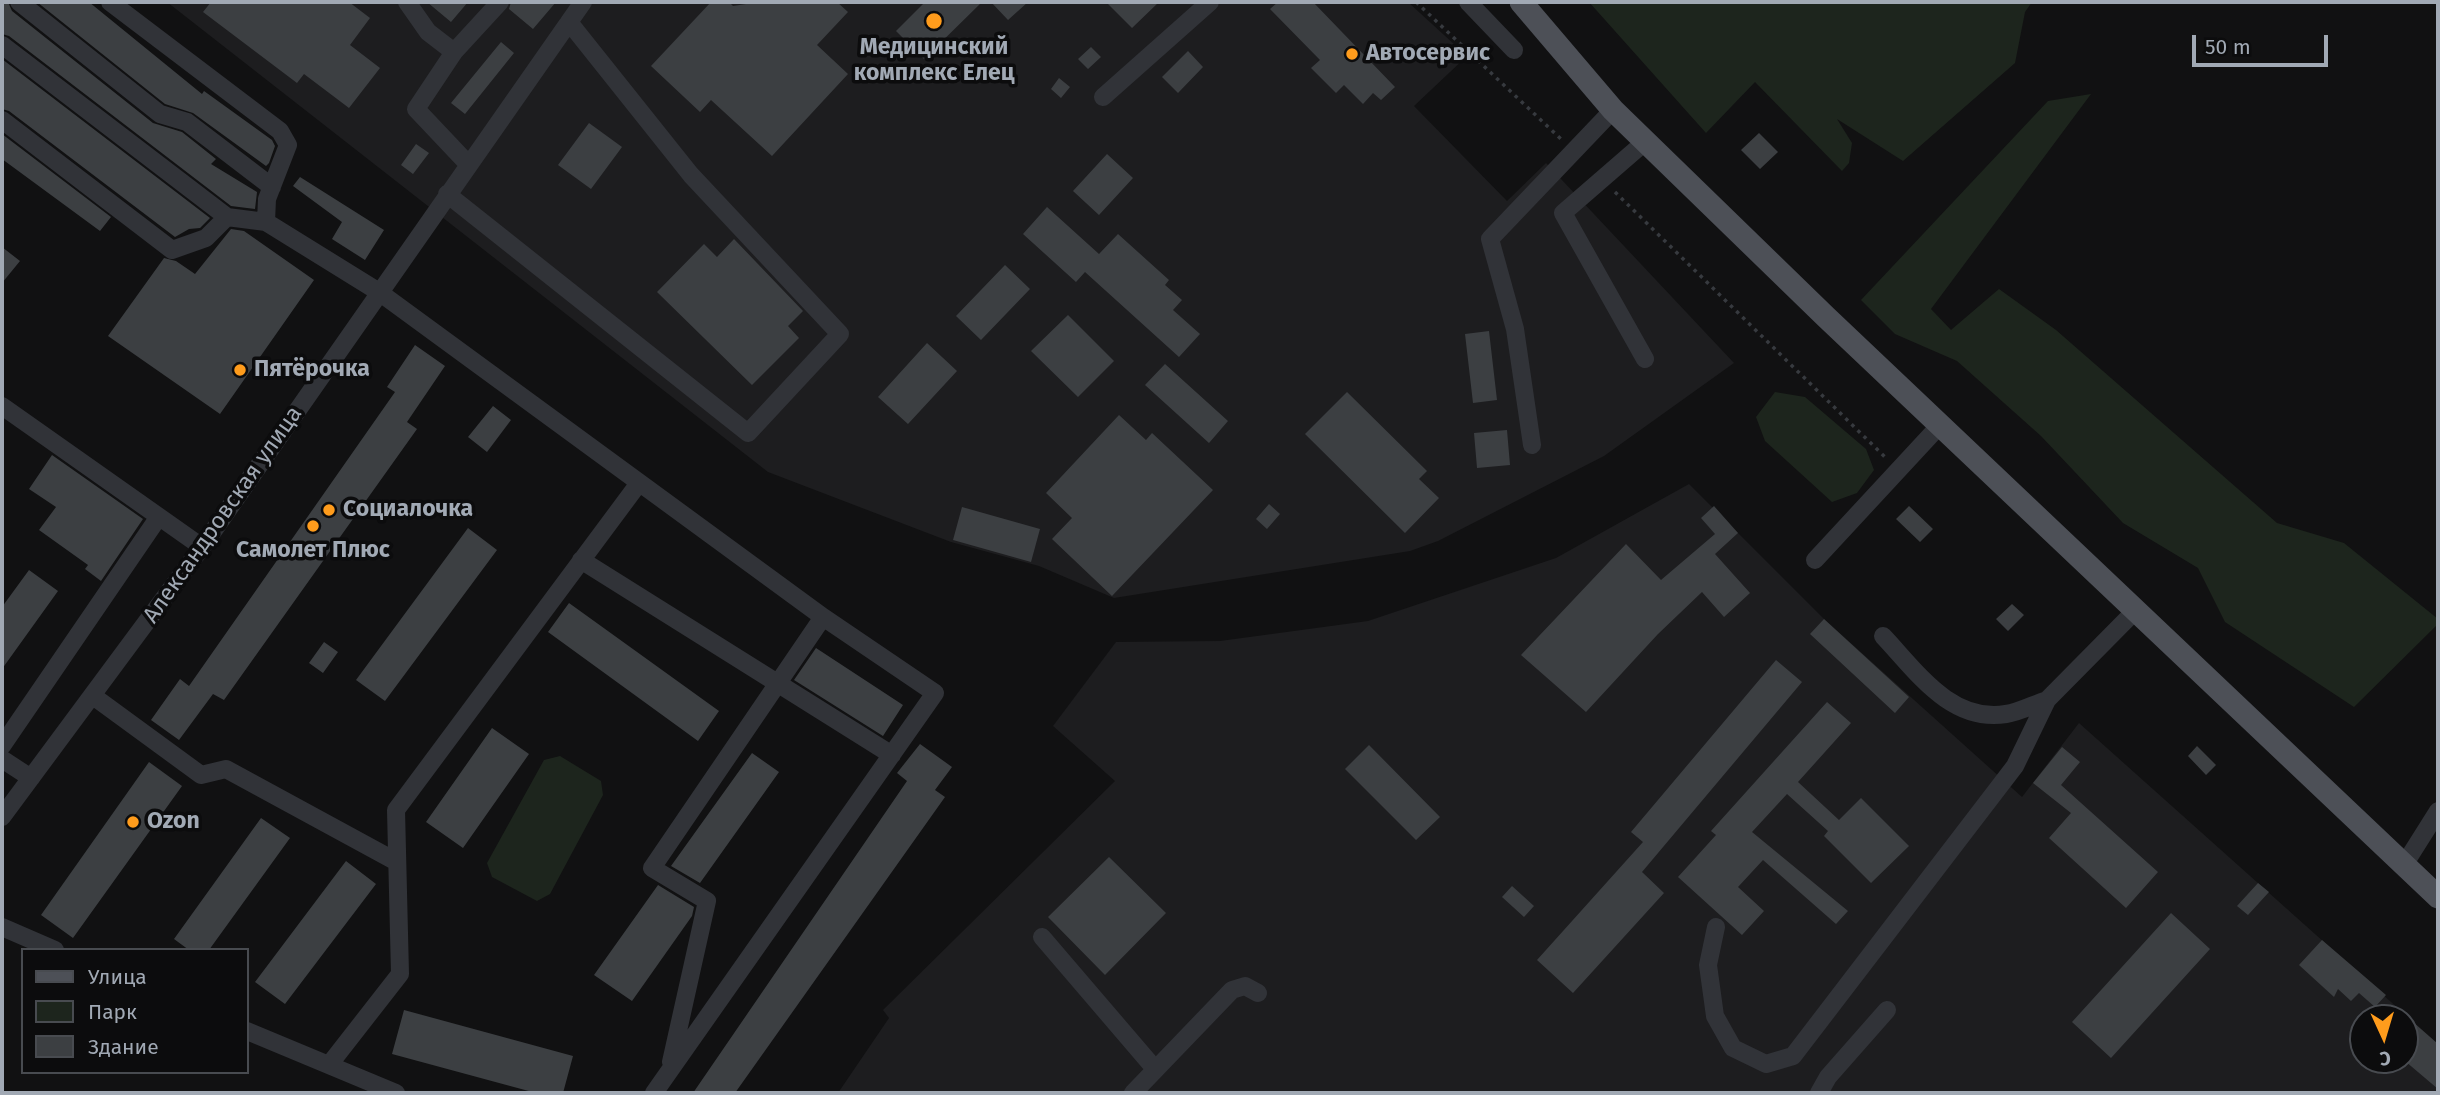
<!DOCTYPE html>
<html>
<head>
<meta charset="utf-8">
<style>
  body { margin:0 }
  #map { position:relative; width:2440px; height:1095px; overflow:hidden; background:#111112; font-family:"Fira Sans",sans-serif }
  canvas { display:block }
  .frame { position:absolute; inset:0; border:4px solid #a1a9b4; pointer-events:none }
  .legend { position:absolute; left:21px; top:948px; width:228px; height:126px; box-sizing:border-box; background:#0c0c0d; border:2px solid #484b50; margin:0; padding:9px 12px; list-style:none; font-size:21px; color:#a1a9b4 }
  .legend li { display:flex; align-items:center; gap:14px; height:35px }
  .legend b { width:35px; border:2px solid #484b50 }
  .north { position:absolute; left:2349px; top:1004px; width:70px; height:70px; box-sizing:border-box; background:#0c0c0d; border:2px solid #484b50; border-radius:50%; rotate:176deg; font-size:19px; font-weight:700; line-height:28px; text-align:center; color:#a1a9b4 }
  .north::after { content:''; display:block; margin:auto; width:24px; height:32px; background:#ff9c1c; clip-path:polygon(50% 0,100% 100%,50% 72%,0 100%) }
  .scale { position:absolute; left:2192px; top:35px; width:136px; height:32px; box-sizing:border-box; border:4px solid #a1a9b4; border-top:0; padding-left:9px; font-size:21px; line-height:24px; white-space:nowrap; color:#a1a9b4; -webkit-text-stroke:5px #0c0c0d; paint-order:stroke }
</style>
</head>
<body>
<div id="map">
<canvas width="2440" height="1095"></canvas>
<div class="frame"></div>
<ul class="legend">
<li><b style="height:9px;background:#4d5057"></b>Улица</li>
<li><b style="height:19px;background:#1d251d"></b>Парк</li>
<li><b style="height:19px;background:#3c3f42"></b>Здание</li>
</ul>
<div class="north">С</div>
<div class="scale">50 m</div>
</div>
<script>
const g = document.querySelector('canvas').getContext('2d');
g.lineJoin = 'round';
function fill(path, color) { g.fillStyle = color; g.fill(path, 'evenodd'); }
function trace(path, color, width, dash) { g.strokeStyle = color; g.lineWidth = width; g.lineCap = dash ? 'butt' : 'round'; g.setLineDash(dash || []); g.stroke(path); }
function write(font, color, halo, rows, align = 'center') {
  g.font = font + ' "Fira Sans",sans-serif'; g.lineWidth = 7; g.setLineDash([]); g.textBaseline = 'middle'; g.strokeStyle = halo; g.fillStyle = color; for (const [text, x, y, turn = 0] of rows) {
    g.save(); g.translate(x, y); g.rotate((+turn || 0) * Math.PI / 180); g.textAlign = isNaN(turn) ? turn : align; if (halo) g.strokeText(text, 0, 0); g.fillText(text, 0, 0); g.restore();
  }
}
fill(new Path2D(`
  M167,2H1408L1467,56L1414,106L1507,201L1546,163L1734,363L1604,456L1438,541L1410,551L1114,598L1039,566L951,542L768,472Z
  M1689,484L1824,619L2022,797L2079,723L2438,1044V1093H838L889,1018L883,1010L1115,781L1053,726L1116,642L1220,641L1368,621L1556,558ZM2363,1018H2405V1060H2363Z`), '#1d1d1f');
fill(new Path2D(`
  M1589,2H2032L2025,12L2015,63L1903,161L1837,119L1852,143L1849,163L1842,171L1755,82L1706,133Z
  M2091,94L1931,309L1951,330L1999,289L2056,330L2277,523L2344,543L2438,619V624L2354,707L2225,622L2198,568L2123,523L2041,436L1957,361L1895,334L1861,300L2048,101Z
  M1775,392L1805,397L1866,449L1874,470L1857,493L1832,502L1765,441L1756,417Z
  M560,756L601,781L603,795L550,894L537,901L492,877L487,863L544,760Z`), '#1d251d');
fill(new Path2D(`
  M2,2H8L12,11L153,123L182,132L216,159L211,164L257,192L255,209L231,206L9,36L2,34Z
  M37,2H89L202,94L204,91L272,140L275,146L269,163L266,166L193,113L165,104Z
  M211,2H349L370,18L350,45L380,68L349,108L304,74L297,83L203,12Z
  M427,2H468L451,22Z
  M511,2H556L533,29L509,9Z
  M711,2H729L733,6L759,2H837L848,12L817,45L848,74L772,156L711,100L700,112L651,66Z
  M925,2H982L924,59L896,31Z
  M991,2H1028L1008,20Z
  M1106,2H1159L1132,28Z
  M1278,2H1313L1395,87L1381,100L1373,93L1363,104L1344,85L1336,93L1311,68L1320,60L1270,9Z
  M501,42L514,53L465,114L451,103Z
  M1091,47L1101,57L1088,69L1078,59Z
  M1188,51L1203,67L1178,93L1162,77Z
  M2,59L210,218L200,228L189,229L175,237L9,111L2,109Z
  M1059,78L1070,87L1061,98L1051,89Z
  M589,123L622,147L591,189L558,165Z
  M1759,133L1778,152L1760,169L1741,150Z
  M2,134L111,217L100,231L2,159Z
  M416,144L429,153L413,174L401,165Z
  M1107,154L1133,178L1099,215L1073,191Z
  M300,177L384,230L365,260L332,239L342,222L293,186Z
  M1047,207L1099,254L1118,234L1169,280L1165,285L1182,300L1173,310L1200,334L1179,357L1085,272L1076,282L1023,234Z
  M231,229L244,231L314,280L220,414L108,336L164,258L176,261L195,274Z
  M734,239L803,311L788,326L799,338L752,385L657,292L704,244L717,257Z
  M2,247L20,261L2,283Z
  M1005,265L1030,289L981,340L956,316Z
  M1068,315L1114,361L1078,397L1031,351Z
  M1489,331L1497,400L1473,403L1465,334Z
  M927,343L957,371L908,424L878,397Z
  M415,345L445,366L407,422L417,429L224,700L213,694L179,740L151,720L180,679L189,686L395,392L387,387Z
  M1165,364L1228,421L1209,443L1145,385Z
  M1347,392L1427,471L1419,479L1439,498L1405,533L1305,434Z
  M493,406L511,420L487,452L468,437Z
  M1119,415L1146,440L1152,433L1213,490L1112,596L1052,539L1072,518L1046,493Z
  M1507,430L1510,465L1477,468L1474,433Z
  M52,455L143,519L101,581L85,569L88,565L39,530L56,507L29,489Z
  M1269,504L1280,514L1267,529L1256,519Z
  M1714,506L1738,533L1715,554L1750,593L1724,617L1702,592L1658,634L1586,712L1521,655L1626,544L1661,580L1715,534L1701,518Z
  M1909,506L1933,529L1920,542L1896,519Z
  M962,507L1040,529L1031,562L953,540Z
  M468,528L497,550L385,701L356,680Z
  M29,570L58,591L2,669V607Z
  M569,603L719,711L698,741L548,632Z
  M2012,604L2024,615L2008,631L1996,619Z
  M1824,619L1909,697L1895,713L1810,634Z
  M324,642L338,652L323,673L309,663Z
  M816,648L903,705L883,736L794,680Z
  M1776,660L1802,682L1642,872L1664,893L1573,993L1537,960L1643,842L1631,832Z
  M1827,702L1851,723L1798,782L1839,820L1861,798L1909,846L1871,883L1824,836L1828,831L1787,794L1752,832L1848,911L1836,924L1763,860L1738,887L1764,911L1742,935L1678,877L1716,835L1711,831Z
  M492,728L529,754L463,848L426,822Z
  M920,744L952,767L935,790L945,797L735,1093H693L907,781L897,773Z
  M1369,745L1440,817L1416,840L1345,769Z
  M2197,746L2216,765L2206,775L2188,756Z
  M2062,747L2080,762L2061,785L2158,872L2126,908L2049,838L2071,813L2033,783Z
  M752,753L779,772L700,883L671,866Z
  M149,762L182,786L73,938L41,915Z
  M261,818L290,838L209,950H189L174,939Z
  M1109,857L1166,913L1105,975L1048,917Z
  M346,861L376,884L285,1004L255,982Z
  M2258,883L2269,892L2248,915L2237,906Z
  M658,885L694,907L692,916L632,1001L594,975Z
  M1512,886L1534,906L1524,917L1502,897Z
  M2171,913L2210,949L2111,1058L2072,1022Z
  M2322,940L2386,995L2375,1007L2359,993L2351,1001L2338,989L2334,997L2299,965Z
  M404,1010L573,1056L563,1093H536L392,1054Z
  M2405,1015L2438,1044V1089L2405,1061Z`), '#3c3f42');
trace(new Path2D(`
  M1416,2L1562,140
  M1615,192L1887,459`), '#373a3f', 3.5, [3.5, 5]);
trace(new Path2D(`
  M19,2L160,114L187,122L272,187
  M110,2L280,131L288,145L267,199L266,222
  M407,2L428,32L454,52
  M1468,2L1514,50
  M2,45L227,217L266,222L379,292L823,617L935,693L654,1093
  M1103,97L1210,2
  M2,120L172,250L206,238L227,217
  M468,164L416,109L454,52L500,2
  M447,194L748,433L840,334L691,175L569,22
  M1645,359L1563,213L1646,141
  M2,406L202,547
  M1532,445L1515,329L1490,239L1613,110
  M581,560L892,755
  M1815,560L1941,424
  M1883,636C1917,672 1951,723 2006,714C2020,712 2034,704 2047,700
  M93,696L201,775L226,769L397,862
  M2,746L158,518
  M2,759L31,778
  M2,817L202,547L583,2
  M2404,865L2438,811
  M2,927L55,950
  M1716,927L1708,965L1715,1016L1733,1048L1766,1064L1793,1056L2015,766L2047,700L2136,610
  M1042,937L1155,1069
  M247,1031L396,1093
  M671,1062L707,901L652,868L823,617
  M329,1065L400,974L396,810L639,483
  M1133,1093L1232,990L1245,986L1258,993
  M1819,1093L1828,1077L1887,1010`), '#313338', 18);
trace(new Path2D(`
  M1521,2L1613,110L1826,317L2438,897`), '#4d5057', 23);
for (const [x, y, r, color] of [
  [934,21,9,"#ff9c1c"],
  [1352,54,7,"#ff9c1c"],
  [240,370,7,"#ff9c1c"],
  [329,510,7,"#ff9c1c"],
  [313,526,7,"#ff9c1c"],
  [133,822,7,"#ff9c1c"]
]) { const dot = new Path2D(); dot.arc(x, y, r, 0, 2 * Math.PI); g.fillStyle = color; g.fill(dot); trace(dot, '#0c0c0d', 2.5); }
write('bold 23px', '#a1a9b4', '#0c0c0d', [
  ["Медицинский",934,48,"center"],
  ["комплекс Елец",934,74,"center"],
  ["Автосервис",1366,54],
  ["Пятёрочка",254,370],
  ["Социалочка",343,510],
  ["Самолет Плюс",313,551,"center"],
  ["Ozon",147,822]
], 'left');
write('23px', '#a1a9b4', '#0c0c0d', [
  ["Александровская улица",223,515,-55]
]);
</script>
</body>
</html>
